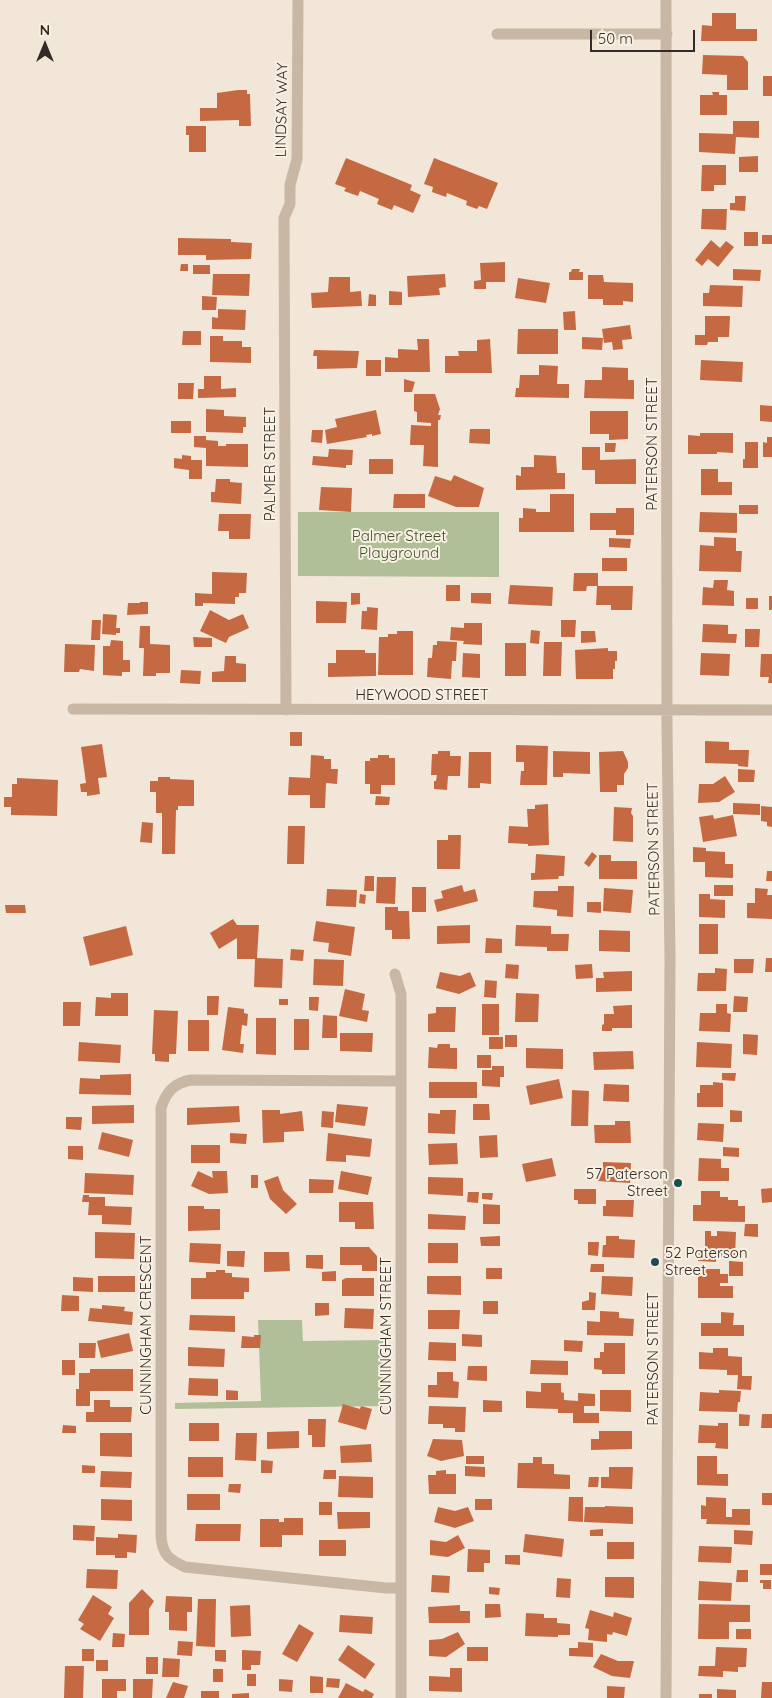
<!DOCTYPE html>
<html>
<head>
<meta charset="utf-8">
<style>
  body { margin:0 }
  #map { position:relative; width:772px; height:1698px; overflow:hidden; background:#f1e6d8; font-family:Quicksand,sans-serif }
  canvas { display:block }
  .north { position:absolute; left:20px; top:20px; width:50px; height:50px; -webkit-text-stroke:4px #f9f0e4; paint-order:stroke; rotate:0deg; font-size:14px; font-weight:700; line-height:20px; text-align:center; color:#342b26 }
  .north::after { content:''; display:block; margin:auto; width:18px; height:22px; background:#342b26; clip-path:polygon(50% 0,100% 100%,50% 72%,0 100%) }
  .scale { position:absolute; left:590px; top:30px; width:105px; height:22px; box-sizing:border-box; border:2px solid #342b26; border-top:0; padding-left:6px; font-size:15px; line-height:18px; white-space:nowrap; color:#342b26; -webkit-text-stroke:4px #f9f0e4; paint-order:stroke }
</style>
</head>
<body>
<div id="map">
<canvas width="772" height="1698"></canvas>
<div class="north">N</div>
<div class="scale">50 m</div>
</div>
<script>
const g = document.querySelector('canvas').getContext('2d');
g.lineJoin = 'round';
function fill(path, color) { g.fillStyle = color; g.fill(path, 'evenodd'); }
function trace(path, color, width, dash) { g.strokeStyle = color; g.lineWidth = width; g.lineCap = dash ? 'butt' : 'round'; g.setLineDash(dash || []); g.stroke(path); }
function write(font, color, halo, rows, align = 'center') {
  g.font = font + ' Quicksand,sans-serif'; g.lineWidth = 4; g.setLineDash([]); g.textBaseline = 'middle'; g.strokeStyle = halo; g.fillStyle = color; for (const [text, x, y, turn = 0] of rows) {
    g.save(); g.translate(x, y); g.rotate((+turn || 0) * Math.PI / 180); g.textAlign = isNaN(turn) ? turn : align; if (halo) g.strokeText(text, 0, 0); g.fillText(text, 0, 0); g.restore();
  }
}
fill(new Path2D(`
  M298,512H499V577L298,576Z
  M258,1320H302L303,1341L384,1340V1406L175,1409V1403L261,1401Z`), '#b0bf98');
fill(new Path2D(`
  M712,13H736V29H757V41H701L702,25L712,26Z
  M703,55L743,56L748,62V90H727V75L702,74Z
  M763,76H772V96H763Z
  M238,90H247V94H250L251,126H239V120L200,121V108H217V93Z
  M712,92H719V95H727V115H700V95H713Z
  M733,121H759V138L736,137L735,154L699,152V133L733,134Z
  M186,126H206V152H189V135H186Z
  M758,156V172H739V157Z
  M346,158L412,185L410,190L421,195L413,213L394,205L392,210L377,204L379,199L360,191L358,196L344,191L346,188L335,184Z
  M434,158L498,183L487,209L479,206L477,209L466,205L467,201L447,193L446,197L432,192L433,187L424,184Z
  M702,165H726V185H714V191H701Z
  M735,196H746L745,211L730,210V203H735Z
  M702,209H727L726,230L701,229Z
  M744,232H758V246H744Z
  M762,235H772V244H762Z
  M178,238L231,239V242L252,243L251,259L206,260V255H178Z
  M711,240L720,248L726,241L734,247L718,267L708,259L702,266L695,260Z
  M505,262V282H486V289H474V281L481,280L480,263Z
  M181,264H188V271H180Z
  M193,265H210V274H193Z
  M572,269H580L579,272H583V280H569V272H571Z
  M733,269L761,270L760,281L733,280Z
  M213,274H250L249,296L212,295Z
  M445,274L446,287L439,288L440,295L408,297L407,276Z
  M588,275H603L604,282L633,283V302L623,301V305H603V299H588Z
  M329,277H350V292L361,291L362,306L312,308L311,293L328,292Z
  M518,278L550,283L546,303L515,298Z
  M710,285L743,286L742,307L703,306V293H709Z
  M389,291L402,292V305H389Z
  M369,294L376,295V306H368Z
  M202,296L217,297L216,310H202Z
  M218,309L246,310L245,330L212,329V317L218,318Z
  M575,311L576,330H564L563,312Z
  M705,316H730L729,337H718V342H708L707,345H695V335H705Z
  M630,325L632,339L622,340L623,349L613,350L612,342L604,343L602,329Z
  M518,329H558V354H517Z
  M183,331H201V345H182Z
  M210,336H223V341H242V347H251V363L210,362Z
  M582,337L603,338L602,350L582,349Z
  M417,339H429L430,372H385V357L398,358V349L418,350Z
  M490,339L492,373H445V356H459L458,351H477V340Z
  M314,350L359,351L357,368L317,369V356H313Z
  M366,360H381V376H366Z
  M701,360L743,362L742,382L700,380Z
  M539,365L558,366L557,384H569V398L515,397L516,388H519L520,375H539Z
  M602,367L628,368V380H634V399L584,398L585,380H602Z
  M204,376H221V389L236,388V397L198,398V389H204Z
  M404,379L415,382L412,392H404Z
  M178,383H194L193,399H178Z
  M414,394H435L440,409L438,415H441L440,420H438V467L423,466L424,445H410L411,425L431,426V423L417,422V412L414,411Z
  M760,405L772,406V422L760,421Z
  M206,409L224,410V416L246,417V427H243V433L206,432Z
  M376,410L381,434L372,436V434L366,435L367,437L327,444L325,430L337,427L335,419Z
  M590,411H628V439L609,440V434H590Z
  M171,421H191V433H171Z
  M470,429H490V444L469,443Z
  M312,430H323L322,443L311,442Z
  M700,433H733V453L717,452V454H688V435L700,436Z
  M194,436H206V440L218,441V446H226V444H248V467L206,466V448L194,447Z
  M767,437H772V457H763V442L767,443Z
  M745,442H758V468H743V459H745Z
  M605,443H616L615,452H605Z
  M582,447H600V460L636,459V484H595V470H582Z
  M329,449L353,450L352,465H346V468L312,465L313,456L328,457Z
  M182,455L191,456V460H202V479H189V470L174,468V458L182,459Z
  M534,455L556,456L557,473H565V489L516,490V475L521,476V467H534Z
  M369,459H393V474H369Z
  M701,469H718V482H732V495H701Z
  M454,475L484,488L479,507H456L428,496L435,476L451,481Z
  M216,479H230V482L242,483L241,504L211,502V492H215Z
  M321,487L352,488L351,512L319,510Z
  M394,494H425V508H393Z
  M550,494H574V532H519V518H523V508L536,509V512H550Z
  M739,505H758V514H739Z
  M616,508H634V535H616V530H590V513H616Z
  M700,512L737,513V533L699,532Z
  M219,514H251L250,539H229V531H218Z
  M714,537L736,538V551H742L741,572L699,571L700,545L714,546Z
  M609,538L631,539L630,548L609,547Z
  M602,558H627V571H602Z
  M212,572L247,573L246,593H239V597H235V604L203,603V606H195V593L212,594Z
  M574,573H598V586H633L632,610H611V605H596L597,586H587L586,591H573Z
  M714,580H728L727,590L734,591V606L702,605L703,587L713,588Z
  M446,585H460V601H446Z
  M510,585L553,587L552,606L508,604Z
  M351,593H360V604L351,605Z
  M471,593H491V604L471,603Z
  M769,596H772V610H769Z
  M746,598H758V609H746Z
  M316,601L347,602L346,623H316Z
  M140,602H148V614L127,615L128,603H140Z
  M367,607L378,608L377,630L361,629L362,611H367Z
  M210,610L229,620L243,614L249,628L229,637L226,643L200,631Z
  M103,614L117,615L116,628H120V633H116V635L102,634Z
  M92,620H101L100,640H91Z
  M561,620H576L575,637H561Z
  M464,623H482V645L463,644L464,641L450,640L451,627L464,628Z
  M703,624L728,625V634H737L736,643L702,642Z
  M140,626H150V644L170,645V673H156V676H143L144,648H139Z
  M745,629H760L759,647H745Z
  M531,630L540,631L539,644L530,643Z
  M397,631H413V675H378L379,637H388V634H397Z
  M581,631H595L596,642L581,643Z
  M193,637L212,638V647H194Z
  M111,640L123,641V660H130V672H122V676L103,675V646H110Z
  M437,641L457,642L456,661H452L451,679L427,677L428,658H432L433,645H437Z
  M544,642H562L561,676H543Z
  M505,643H526V676H505Z
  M65,644L95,645L94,671L80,669L79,672H64Z
  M608,648V651H617V661H615V669H613V679H576L575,650Z
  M336,650H365V653H376V676L328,677V663H336Z
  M463,653L480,654V678L462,677Z
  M701,653L730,654L729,676L700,675Z
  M761,654H772V683H768L769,677H760Z
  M225,656H236V663L246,664V682H212V672L224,671Z
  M181,670L201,671L200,684L180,683Z
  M290,732H302V746H290Z
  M705,741L729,742V750H749L748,767L738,766V764L705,763Z
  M102,744L107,777L98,778L100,794L87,796V792H81L80,784L86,783L81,747Z
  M516,745L548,746L547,785H520L521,771H524V762H516Z
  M438,751H450V756H461L460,776H448L447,790L434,789V781H436L437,775H431L432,754H438Z
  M553,751L590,752V774L563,773V777H553Z
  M623,751L628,762V768L624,774V785H617V792H600L599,752Z
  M469,752H491V784L480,783V788H468Z
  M311,755L324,756V759H331V769H338L337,784L326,783L325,808H310V795H288L289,777L310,778Z
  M378,755H389V758H395V785H381V794H370V784H365V761H370V758H378Z
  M738,769L755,770L754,782H738Z
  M725,776L735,792L719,802L698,803L699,784H713Z
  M158,777H170V779L194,780V806H178V810H176L175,854H162V813H156V792H150V781H158Z
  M17,778L58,780L57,816L11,815V807H4V797H12V784H17Z
  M376,796L390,797L389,805H375Z
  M733,803L760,804V815L733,814Z
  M548,804L549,845L528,846V844L508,843L509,826L528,827L527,809H535V805Z
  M761,806L772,807V827L767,826V822L761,821Z
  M614,807L632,808L631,813L633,816V842L613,841Z
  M713,815L714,819L733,815L737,836L703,842L699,817Z
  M142,822L153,823L152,843L140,842Z
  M288,826H305L304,864H287Z
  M448,835H461L460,869H437V840H448Z
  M693,847L706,848V851L725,852V864H733V878L705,877V862H693Z
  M592,852L597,856L589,867L584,863Z
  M536,854L565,856L564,876H559L558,879L531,880V873H535Z
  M599,855H611V861H637V879H599Z
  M767,871H772V881H766Z
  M365,876H374V891H364Z
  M377,877H396L395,904L376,903Z
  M462,885L464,892L475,889L478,901L437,912L434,900L443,898L441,891Z
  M714,885H733V896H714Z
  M558,886H574L573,917L557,916V910L533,907L534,891H558Z
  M412,887H426V912H412Z
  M604,888L633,890L631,913L603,911Z
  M755,888L768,889L767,895H772V919L747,918V903H755Z
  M327,889L357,890L356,907L326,906Z
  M360,894L366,895L365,904L359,903Z
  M699,894H710V899L725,900V918L699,917Z
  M587,902H601V913L587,912Z
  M5,905H25L26,913H6Z
  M385,907H398V911H409L410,939H392V930H385Z
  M233,919L237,925H259L257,958L283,959L282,988L254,987L255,959H237V938L219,949L210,933Z
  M316,921L355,927L351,956L328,952L329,943L313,941Z
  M699,924H718V954H699Z
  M470,925V943L437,944V926Z
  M516,925L551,926V934H569L568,951H547V947L515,946Z
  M126,926L133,955L90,966L83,937Z
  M599,930L630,931V952L599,951Z
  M486,938L502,939V953H485Z
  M291,949L304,950L303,961L290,960Z
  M766,958H772V972H765Z
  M314,959L344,960L343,986L313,985Z
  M734,959H754L753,973H734Z
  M506,964L519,965L518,979L505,978Z
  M592,964L593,978L576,979L575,965Z
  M715,968L727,969L726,991H697L698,973H715Z
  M632,971V991L596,992V978H604L603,972Z
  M440,972L460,976L470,972L476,986L459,994L436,988Z
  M485,980L497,981L496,998L484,997Z
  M345,989L365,994L362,1010L369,1011L367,1022L339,1016Z
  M111,993H128V1016H95L96,997L111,998Z
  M516,993L539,994L538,1022H515Z
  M207,996H219L218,1015H207Z
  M734,996L748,997L747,1012H733Z
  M309,997H319L318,1011L309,1010Z
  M279,999H288V1005H279Z
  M63,1002H81L80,1026H63Z
  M482,1004H499V1035H482Z
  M716,1004H727V1013L731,1014L730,1032L699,1031L700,1013H716Z
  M632,1005V1028H612V1031H602V1025L604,1024V1014H614L613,1006Z
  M228,1007L244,1009V1013L248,1014L247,1026L242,1025L240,1044H244L243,1053L222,1050Z
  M436,1007H456L455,1032H428V1014L436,1013Z
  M154,1010L178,1011L176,1054H169V1062L155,1061V1054H152Z
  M323,1015L337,1016V1038H322Z
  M256,1018H276V1055L256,1054Z
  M294,1019H309V1050H294Z
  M188,1020H209V1051H188Z
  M340,1033H373L372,1052L340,1051Z
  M743,1034L758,1035L757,1055L743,1054Z
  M505,1035H517V1047H505Z
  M489,1037H503V1049H489Z
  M79,1042L121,1045L120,1063L78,1061Z
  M697,1042L732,1044L731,1068L696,1067Z
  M438,1044H450V1048H457V1069L428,1068L429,1047L437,1048Z
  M526,1048L563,1049V1069L526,1068Z
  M633,1051L634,1069L594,1070L593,1052Z
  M477,1055H491V1068H477Z
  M492,1066H504V1077H500V1087L482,1086V1070H492Z
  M722,1073H736L735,1081L722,1080Z
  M131,1074V1095L79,1094L80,1078L100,1079V1075Z
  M559,1079L563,1098L530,1105L526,1086Z
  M429,1082H477V1098H429Z
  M713,1082L723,1083V1107H697V1093H700V1085H713Z
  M604,1084L629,1085V1102L603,1101Z
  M572,1090L589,1091L588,1126H571Z
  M337,1104L368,1107L365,1126L335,1122Z
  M473,1104H489L490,1120H473Z
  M134,1105V1123L92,1124V1106Z
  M239,1106L240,1122L187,1125V1108Z
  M262,1110H280V1114L302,1111L304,1131L284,1132V1142L263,1143Z
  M440,1110H456L455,1134L428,1133V1113L440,1114Z
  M730,1110L742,1111V1122H730Z
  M322,1111L334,1112L333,1128L321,1127Z
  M66,1117H82L81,1130L66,1129Z
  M615,1121H630L631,1143H595L594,1125H615Z
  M698,1123L724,1124L723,1142L697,1140Z
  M102,1132L133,1140L129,1157L98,1149Z
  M230,1133L247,1134L246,1144L230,1143Z
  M328,1133L372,1139L370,1157L346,1155V1162L326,1161Z
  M497,1135L498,1157L480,1158L479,1136Z
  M457,1143L458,1164L429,1165L428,1144Z
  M191,1145H220V1163H191Z
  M68,1146H83V1160L68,1159Z
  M723,1147L739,1148V1157L723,1156Z
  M552,1158L556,1176L526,1182L522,1164Z
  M699,1158L721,1159V1168H729V1181H698Z
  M603,1162L631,1163L630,1183L597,1181V1171L603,1172Z
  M198,1171L213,1178L212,1171H227L228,1193L209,1194L191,1186Z
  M341,1171L372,1177L368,1195L338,1189Z
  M85,1173L134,1175L133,1195L84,1193Z
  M251,1175H258V1188H251Z
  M278,1176L283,1190L297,1204L286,1214L270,1199L264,1181Z
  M428,1177L463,1178V1196L428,1194Z
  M309,1179L334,1180L333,1193H309Z
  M772,1188V1202L762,1203L761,1189Z
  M574,1189H596V1204H578V1200H574Z
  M701,1191H720V1197H728V1200H738V1206H745V1222L693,1221V1205H701Z
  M468,1192H479L478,1203L467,1202Z
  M482,1193H493L492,1200L482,1199Z
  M83,1195H89V1197H105V1206L132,1207L131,1225L102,1224V1215H88L89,1202H82Z
  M606,1200H634L633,1217L603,1216V1206H606Z
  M339,1202H373L374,1229H355V1222H339Z
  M483,1204L500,1205V1224H483Z
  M188,1206H204V1209H220V1230L188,1231Z
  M428,1214L466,1216L465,1230L428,1229Z
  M745,1224H758V1237L744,1236Z
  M705,1231H711V1236H717V1231L736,1232L735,1257H716V1262L698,1261L699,1249H705Z
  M95,1232L135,1233L134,1259L95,1258Z
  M500,1236V1246H481L480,1237Z
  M606,1236H619V1239L635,1240L634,1258L602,1257L603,1245H606Z
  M588,1242H599L598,1256L588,1255Z
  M190,1243L221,1244L220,1264L189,1262Z
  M428,1243H458V1263H428Z
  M340,1247H369L377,1256V1271H362V1265H340Z
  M227,1251H245L244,1267L227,1266Z
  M264,1252H289L290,1271L264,1272Z
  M306,1255H323V1269L306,1268Z
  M729,1261L743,1262V1276H729Z
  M591,1264H604V1272H590Z
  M486,1268H502V1279H486Z
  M703,1269H720V1274H728V1283H720V1286H733V1298H698V1276H703Z
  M216,1270H225V1273H232V1277L249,1278V1292H244V1299H191V1278H206V1272H216Z
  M336,1271V1281H322V1272Z
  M98,1276H135V1292H98Z
  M427,1276H461V1295L427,1294Z
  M602,1276L633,1277L632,1296L601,1294Z
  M73,1277L93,1278V1292L73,1291Z
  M346,1278H374V1296H342V1280Z
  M589,1292L596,1293L595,1310H582V1302L589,1300Z
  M62,1295L79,1296V1311H61Z
  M483,1301H498V1314H483Z
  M315,1303H329V1315L315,1316Z
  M102,1305L125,1307L124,1311L133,1312L132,1325L88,1321L90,1308L102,1309Z
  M345,1308L374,1309L373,1329L344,1328Z
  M428,1310H460L459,1329H428Z
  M600,1311L619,1312V1318L634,1319L633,1336L587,1335V1321L600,1322Z
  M721,1312L734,1313L733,1325H744V1336H701V1323H721Z
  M190,1315L235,1316V1332L189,1330Z
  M129,1333L133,1351L101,1358L97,1341Z
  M462,1334L482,1335V1347L462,1346Z
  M254,1335H261L260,1348H241L242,1336L254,1337Z
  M564,1340L583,1341L582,1352L564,1351Z
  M429,1342L456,1343V1361L428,1360Z
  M79,1343H96L95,1358H79Z
  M604,1343H625V1374H602V1370L594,1369V1358H600V1352H604Z
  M188,1347L225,1349L224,1367L188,1366Z
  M713,1348H728V1356L742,1357V1376H752L751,1390L737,1389L738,1375H727V1370L699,1369V1352L713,1353Z
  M62,1360H75V1375H62Z
  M531,1360L568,1361V1375L530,1374Z
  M468,1366H487V1381L467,1380Z
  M90,1369H133V1391H90V1406H76V1389H79V1373H90Z
  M437,1372H453V1381L459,1382L458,1398L428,1397V1385H437Z
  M189,1378L218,1379V1396L188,1395Z
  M541,1383H561V1392L564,1393V1400L578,1401V1393L595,1394V1406H584V1413H599V1423H573V1413H558V1409L526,1408V1391L541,1392Z
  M226,1390L238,1391V1400H226Z
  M600,1390H631V1412L600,1411Z
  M719,1390L741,1391L740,1402H738L737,1412L699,1411L700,1392L719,1393Z
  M94,1400H110V1407H132L131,1422H86V1412H94Z
  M483,1400L502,1401V1412H483Z
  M343,1404L360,1409L361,1406L372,1409L366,1430L338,1422Z
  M429,1406L466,1407L465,1432H455V1428H443V1424H428Z
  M739,1414L750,1415L749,1426H739Z
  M762,1414H772V1428H761Z
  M308,1419H326L325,1447H312V1435H308Z
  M189,1423H219V1441H189Z
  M718,1423H728V1449L715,1448L716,1443H698L699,1425L718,1426Z
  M63,1425L76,1426V1433H62Z
  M299,1431V1448L267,1449V1432Z
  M599,1431H632V1449L591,1450V1439H599Z
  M100,1433H132V1457L100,1456Z
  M236,1433H257L256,1461L235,1460Z
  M433,1439L462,1440L464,1456L441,1461L427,1456Z
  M371,1444L372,1462L341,1463L340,1446Z
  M466,1456H484V1464H466Z
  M697,1456H717V1474H728V1486L697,1485Z
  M188,1457H223V1477H188Z
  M533,1457H542V1464H554V1474L570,1475V1489L517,1488L518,1463H533Z
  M261,1460L273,1461L272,1473H261Z
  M82,1465L95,1466V1473H82Z
  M465,1466L485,1467V1477L465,1476Z
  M609,1467H633L632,1489L601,1488V1477H609Z
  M324,1470H336V1479H323Z
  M446,1470V1474H456V1494H429L428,1475H436V1471Z
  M101,1471L132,1472L131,1488L100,1487Z
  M339,1476L373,1477V1498L338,1497Z
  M589,1477H599L598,1487H588Z
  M229,1484H241L240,1493L228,1492Z
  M762,1493H772V1505H762Z
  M187,1494H220V1510H187Z
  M569,1497H583V1522L568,1521Z
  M706,1497L726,1498V1517H732V1509H750V1525L706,1524L707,1519H701V1505L706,1506Z
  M101,1499L132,1500V1521L101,1520Z
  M475,1499H492V1510H475Z
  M319,1502H332V1515H319Z
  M605,1506L633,1507V1524L584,1522L585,1507H605Z
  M438,1507L455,1511L468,1507L474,1521L455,1528L434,1522Z
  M337,1512H370V1528L338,1529Z
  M284,1518H303V1535H282V1547H260V1519H279V1522H284Z
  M196,1524H241L240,1541H195Z
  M73,1525L95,1526L94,1541L73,1540Z
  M603,1529V1536H590V1530Z
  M734,1530L753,1531L752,1545L734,1544Z
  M118,1534L137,1535L136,1553L127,1552V1558H115V1555H96V1537L118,1538Z
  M525,1534L564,1539L562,1557L523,1552Z
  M458,1535L465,1548L448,1557L430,1555V1540L446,1542Z
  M319,1540H346V1556H319Z
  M607,1542H634V1559H607Z
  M699,1546L732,1547L731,1563L698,1562Z
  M468,1549L490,1550V1563H484V1572H467Z
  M505,1555H520V1565L505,1564Z
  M760,1564H772V1575H760Z
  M87,1569L118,1570L117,1589L86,1588Z
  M737,1570H748V1582H736Z
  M432,1575L450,1576L449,1593L431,1592Z
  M605,1577H634V1598L605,1597Z
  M557,1578L571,1579L570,1598L556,1597Z
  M760,1580H771V1589H763V1583H760Z
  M699,1581L732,1583L731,1601L698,1600Z
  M489,1587L500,1588L499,1595L489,1594Z
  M142,1589L154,1601L149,1609V1635H129V1603Z
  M93,1595L112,1607L108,1614L114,1618L100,1641L80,1629L84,1624L78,1620Z
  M166,1596L192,1597V1612H187V1631L169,1630V1612H165Z
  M198,1599H216L215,1647L196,1646Z
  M485,1604H500L501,1617L485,1618Z
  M699,1604L750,1605V1622H729V1639H698Z
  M250,1605L251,1636L231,1637L230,1606Z
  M460,1605V1611H470V1623H429L428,1607Z
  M590,1610L613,1617L614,1612L632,1618L627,1636L613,1632L612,1635L607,1634V1642L588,1640L589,1629L585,1628Z
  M526,1613L544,1614V1618H557V1623L570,1624V1635H558V1637L525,1636Z
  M340,1615L373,1617L372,1634L339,1632Z
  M299,1624L314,1633L297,1662L282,1654Z
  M736,1629H751V1639H736Z
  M458,1632L465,1644L446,1657L429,1656V1640L442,1639Z
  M113,1633L125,1634L124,1647H112Z
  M178,1641L193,1642L192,1656L177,1655Z
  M578,1642L593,1643V1657L569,1656V1648H578Z
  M348,1645L375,1664L365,1679L338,1660Z
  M467,1647H488V1661H467Z
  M716,1647L747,1648L746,1667H738V1672L723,1671V1677L698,1676L699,1666H715Z
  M82,1649H94V1661H82Z
  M215,1650H226V1662L215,1661Z
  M242,1650L261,1651L260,1665H251V1670H242Z
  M601,1654L618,1661H634L630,1678L612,1676L593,1667Z
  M146,1657H158V1674H146Z
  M163,1658L180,1659L179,1677H162Z
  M96,1660H108V1671H96Z
  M65,1666H84L83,1698H64Z
  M450,1668H462V1692L429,1691V1676L450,1677Z
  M213,1669H223V1682H213Z
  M247,1674H256V1686H247Z
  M310,1676L323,1677V1693H310Z
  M327,1678L340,1679L339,1688L326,1687Z
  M102,1679H126V1691H117V1698H102Z
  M133,1679H153L152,1698H133Z
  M279,1679L293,1680L292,1692L279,1691Z
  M173,1682L188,1686L184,1698H166Z
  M762,1682H772V1698H761Z
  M346,1683L363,1692L365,1689L374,1694L372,1698H338Z
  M607,1686L625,1687L624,1698H607Z
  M717,1689L736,1690V1698H717Z
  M201,1691H219V1698H201Z
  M249,1693V1698H232V1694Z
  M699,1694H712V1698H699Z`), '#c56942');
trace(new Path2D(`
  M497,34H667
  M73,709L772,710
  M286,710L284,218L290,204V185L297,159L298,0
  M395,974L401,994V1698
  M401,1081L191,1080C174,1083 166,1092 161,1108V1535C162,1554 168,1559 185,1567L386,1588H401
  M666,1698L670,959L667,726L666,0`), '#c8b7a4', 11);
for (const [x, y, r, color] of [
  [678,1183,5,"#1c4d55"],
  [655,1262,5,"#1c4d55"]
]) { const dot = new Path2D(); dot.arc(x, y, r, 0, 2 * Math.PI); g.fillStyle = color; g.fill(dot); trace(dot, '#f9f0e4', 2); }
write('15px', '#342b26', '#f9f0e4', [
  ["LINDSAY WAY",282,110,-89],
  ["PATERSON STREET",652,444,-90],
  ["PALMER STREET",270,464,-90],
  ["HEYWOOD STREET",422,695],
  ["PATERSON STREET",654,849,-91],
  ["CUNNINGHAM CRESCENT",146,1325,-90],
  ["CUNNINGHAM STREET",386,1336,-90],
  ["PATERSON STREET",653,1359,-90]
]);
write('15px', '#41522a', '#f9f0e4', [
  ["Palmer Street",399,536],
  ["Playground",399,553]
]);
write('15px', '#342b26', '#f9f0e4', [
  ["57 Paterson",668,1174],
  ["Street",668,1191],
  ["52 Paterson",665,1253,"left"],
  ["Street",665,1270,"left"]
], 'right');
</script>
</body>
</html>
